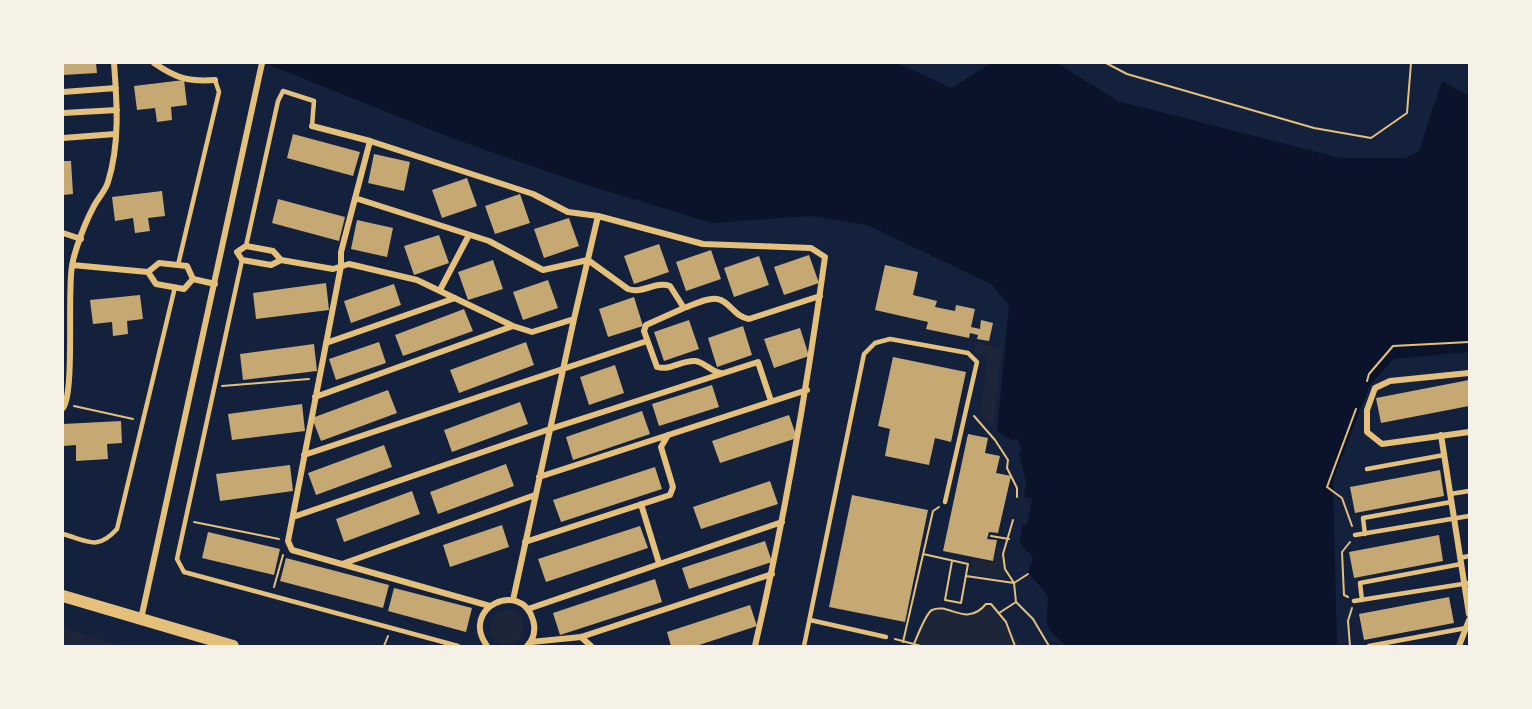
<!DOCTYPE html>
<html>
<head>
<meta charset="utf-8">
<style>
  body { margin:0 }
  #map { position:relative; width:1532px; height:709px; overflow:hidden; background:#14213d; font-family:Roboto,sans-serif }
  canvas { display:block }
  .frame { position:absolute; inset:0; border:64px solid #f6f1e7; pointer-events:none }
</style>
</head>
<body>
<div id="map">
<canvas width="1532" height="709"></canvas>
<div class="frame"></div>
</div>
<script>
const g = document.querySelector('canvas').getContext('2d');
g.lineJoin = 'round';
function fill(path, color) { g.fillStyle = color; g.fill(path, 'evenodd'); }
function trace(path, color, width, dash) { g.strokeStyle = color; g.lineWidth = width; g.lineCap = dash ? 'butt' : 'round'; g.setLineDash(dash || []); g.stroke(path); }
fill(new Path2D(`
  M974,343L1002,348L993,428L980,412L987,363L985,356L975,352Z
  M997,547L1004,548L1002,554L1006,575L1002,579L970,574L973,559L994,563Z
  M987,606H990L1004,624L1025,646H927L913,642L929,607C950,610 969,624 987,606Z
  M490 627a17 17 0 1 1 34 0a17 17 0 1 1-34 0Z
  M63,628L123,646H63Z`), '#1d2539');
fill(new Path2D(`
  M265,63H897L952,88L991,63H1053L1059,64L1118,101L1340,158H1405L1419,151L1442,81L1469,96V352L1394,359L1370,385L1333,480L1337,646H1067C1058,639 1044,629 1047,615C1047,610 1049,602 1047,596C1043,588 1034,580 1028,574L1033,557L1020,544L1022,524L1027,525L1032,499L1024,497L1026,483L1019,452L1022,450L1017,439L1013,441L997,431L1009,305L991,284L867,225L810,216L712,223L587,185L454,139Z`), '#0b132b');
fill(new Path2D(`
  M63,63H96L97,73L63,75Z
  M184,80L187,105L171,107L172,120L157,122L155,108L137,110L134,86Z
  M293,134L360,152L353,176L287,158Z
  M374,154L410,162L404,191L368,183Z
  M63,161H71L73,194L63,195Z
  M467,178L477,206L442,218L432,190Z
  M162,191L165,216L148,218L150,231L135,233L133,218L115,221L112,197Z
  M520,194L530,223L495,234L485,206Z
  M278,199L345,217L339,241L272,223Z
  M569,218L579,246L544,258L534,229Z
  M357,220L393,228L387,257L351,249Z
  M439,235L449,263L414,275L404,246Z
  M659,244L669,272L634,284L624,256Z
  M711,250L721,279L686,291L676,262Z
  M809,255L819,283L784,295L774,267Z
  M759,256L769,285L734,297L724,268Z
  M493,260L503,289L468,300L458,272Z
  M885,265L918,272L913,295L937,301L935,307L955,311L956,305L975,309L971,327L980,329L981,320L993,323L989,341L977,339L978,335L970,333L969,338L926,329L928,322L875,310Z
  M548,280L558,308L523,320L513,292Z
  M326,283L329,310L256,319L253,293Z
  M394,284L401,305L351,323L344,301Z
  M140,295L143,319L127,321L128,334L113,336L112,322L93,324L90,300Z
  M634,297L643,326L608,337L599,309Z
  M464,309L473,331L403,356L395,335Z
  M689,320L699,349L664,361L654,332Z
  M743,326L752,355L717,367L708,338Z
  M800,328L809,356L774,368L764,339Z
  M379,342L386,363L336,380L329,359Z
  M526,342L534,365L459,393L450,370Z
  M314,344L317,371L243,380L240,354Z
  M893,357L966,372L951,442L935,438L929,465L885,456L890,429L878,426Z
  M615,365L624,393L589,405L580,377Z
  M1469,380V406L1381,423L1376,398Z
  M712,385L719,407L659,426L652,404Z
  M388,390L397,413L321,441L312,418Z
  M520,402L528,424L452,452L444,430Z
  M302,404L305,431L232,440L228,414Z
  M642,411L650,434L573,460L566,437Z
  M789,415L797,438L720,463L712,441Z
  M121,421L122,443L107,444L108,459L76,461V445L63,446V424Z
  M968,434L988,438L985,453L1000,456L996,473L1011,476L998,533L989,532L987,539L997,540L993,561L943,551Z
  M384,445L392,467L316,495L308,473Z
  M506,464L514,486L438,514L430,492Z
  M290,465L293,491L220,501L216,474Z
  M655,467L662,489L561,522L553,500Z
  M1440,470L1444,496L1355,513L1350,487Z
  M770,481L778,504L701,529L693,507Z
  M412,491L420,514L344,542L336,519Z
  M852,495L928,510L905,622L829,607Z
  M502,525L509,547L450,567L443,545Z
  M640,526L648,548L546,582L538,559Z
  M208,532L280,549L274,575L202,558Z
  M1439,535L1443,561L1354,578L1349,552Z
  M765,541L772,562L689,589L682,568Z
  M286,558L389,585L383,608L280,581Z
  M655,579L662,602L560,635L553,613Z
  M394,588L472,608L466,632L388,611Z
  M1449,597L1454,623L1364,640L1359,614Z
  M750,605L757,626L696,646H671L667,632Z`), '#c6a872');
trace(new Path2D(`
  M1106,63L1127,74L1314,128L1371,138L1407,113L1411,63
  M1367,381L1369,374L1393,346L1469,342
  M222,386L309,379
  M74,406L133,419
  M974,416L995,440L1008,460L1007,468L1017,488V497
  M1013,520L1003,554L1005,569L1014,583L1016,602L1033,619L1049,646
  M194,522L279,539
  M1352,526L1342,498L1327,487L1356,409
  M991,536L1009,539
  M923,554L968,564L961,603L945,600L952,561
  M966,576L1014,583L1028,574
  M274,587L283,555
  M1348,597L1344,595L1342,552L1350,542
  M999,613L1016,602
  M895,639L921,646
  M903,642L933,511L939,507
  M914,644C917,637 926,613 932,610C949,602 966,628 986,604H991L1006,622L1015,646
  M384,646L388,636
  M1350,646L1348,621L1352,608`), '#e5c07b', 2);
trace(new Path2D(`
  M246,246L278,101L283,91L314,101L312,126
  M242,260L177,559L184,572L458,646
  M178,265L219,92L215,80
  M1367,469L1444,455
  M1450,494L1469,491
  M63,534C88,541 97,551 117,529L175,287
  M1365,534L1363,518L1451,502
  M1355,535L1469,516
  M1460,558L1469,556
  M1362,600L1360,583L1461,564
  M1354,601L1469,583
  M810,620L886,637
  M804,646L864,354L875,343L890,339L968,353L977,362L945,502
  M1369,646L1466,628`), '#e5c07b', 4.5);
trace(new Path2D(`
  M154,63C176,78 188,82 215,80
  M63,92L116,88
  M63,113L117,110
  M312,126L370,141L533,194L568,212L598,216L703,244L811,248L825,257C807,388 785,517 755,646
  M63,138L115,134
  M370,141L341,252V266L288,541L292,550L490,606
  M355,198L489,241L543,270L588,260L628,289C643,294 655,281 670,286L684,308C693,305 708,297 717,299C730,301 734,317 749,319L820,296
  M63,233L81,239
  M246,246L273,251L281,260L271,265L242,260L237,252Z
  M281,260L333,269L349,264L417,280L513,326L532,332L574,319
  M159,263L187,266L193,279L184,289L156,284L148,272Z
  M72,265L148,272
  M193,279L215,284
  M440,290L469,235
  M684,308L646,325L644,331L657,367C670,371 682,360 695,361C705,362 711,372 721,373
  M326,343L455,298
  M1469,373L1390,381L1375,388L1367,410V432L1382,444L1469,432
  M315,397L513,326
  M63,408C75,392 67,293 72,266C74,252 85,223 92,210C96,200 105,192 108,182C120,144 117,102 114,63
  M1441,435L1469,614
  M304,455L647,341
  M539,477L807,390
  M641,504L659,563
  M293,517L550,429L758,362L771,401
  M525,542L670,495L673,487L661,447L668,435
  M342,564L535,495
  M513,600L574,319L598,216
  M528,609L782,522
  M141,619L262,63
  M581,637L591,646
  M531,642L581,637L772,574
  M487,646C459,608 521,579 533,620C536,629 534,639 527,646
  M1459,646L1469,620`), '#e5c07b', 6);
trace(new Path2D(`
  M63,596L233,646`), '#e5c07b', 12);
</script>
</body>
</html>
